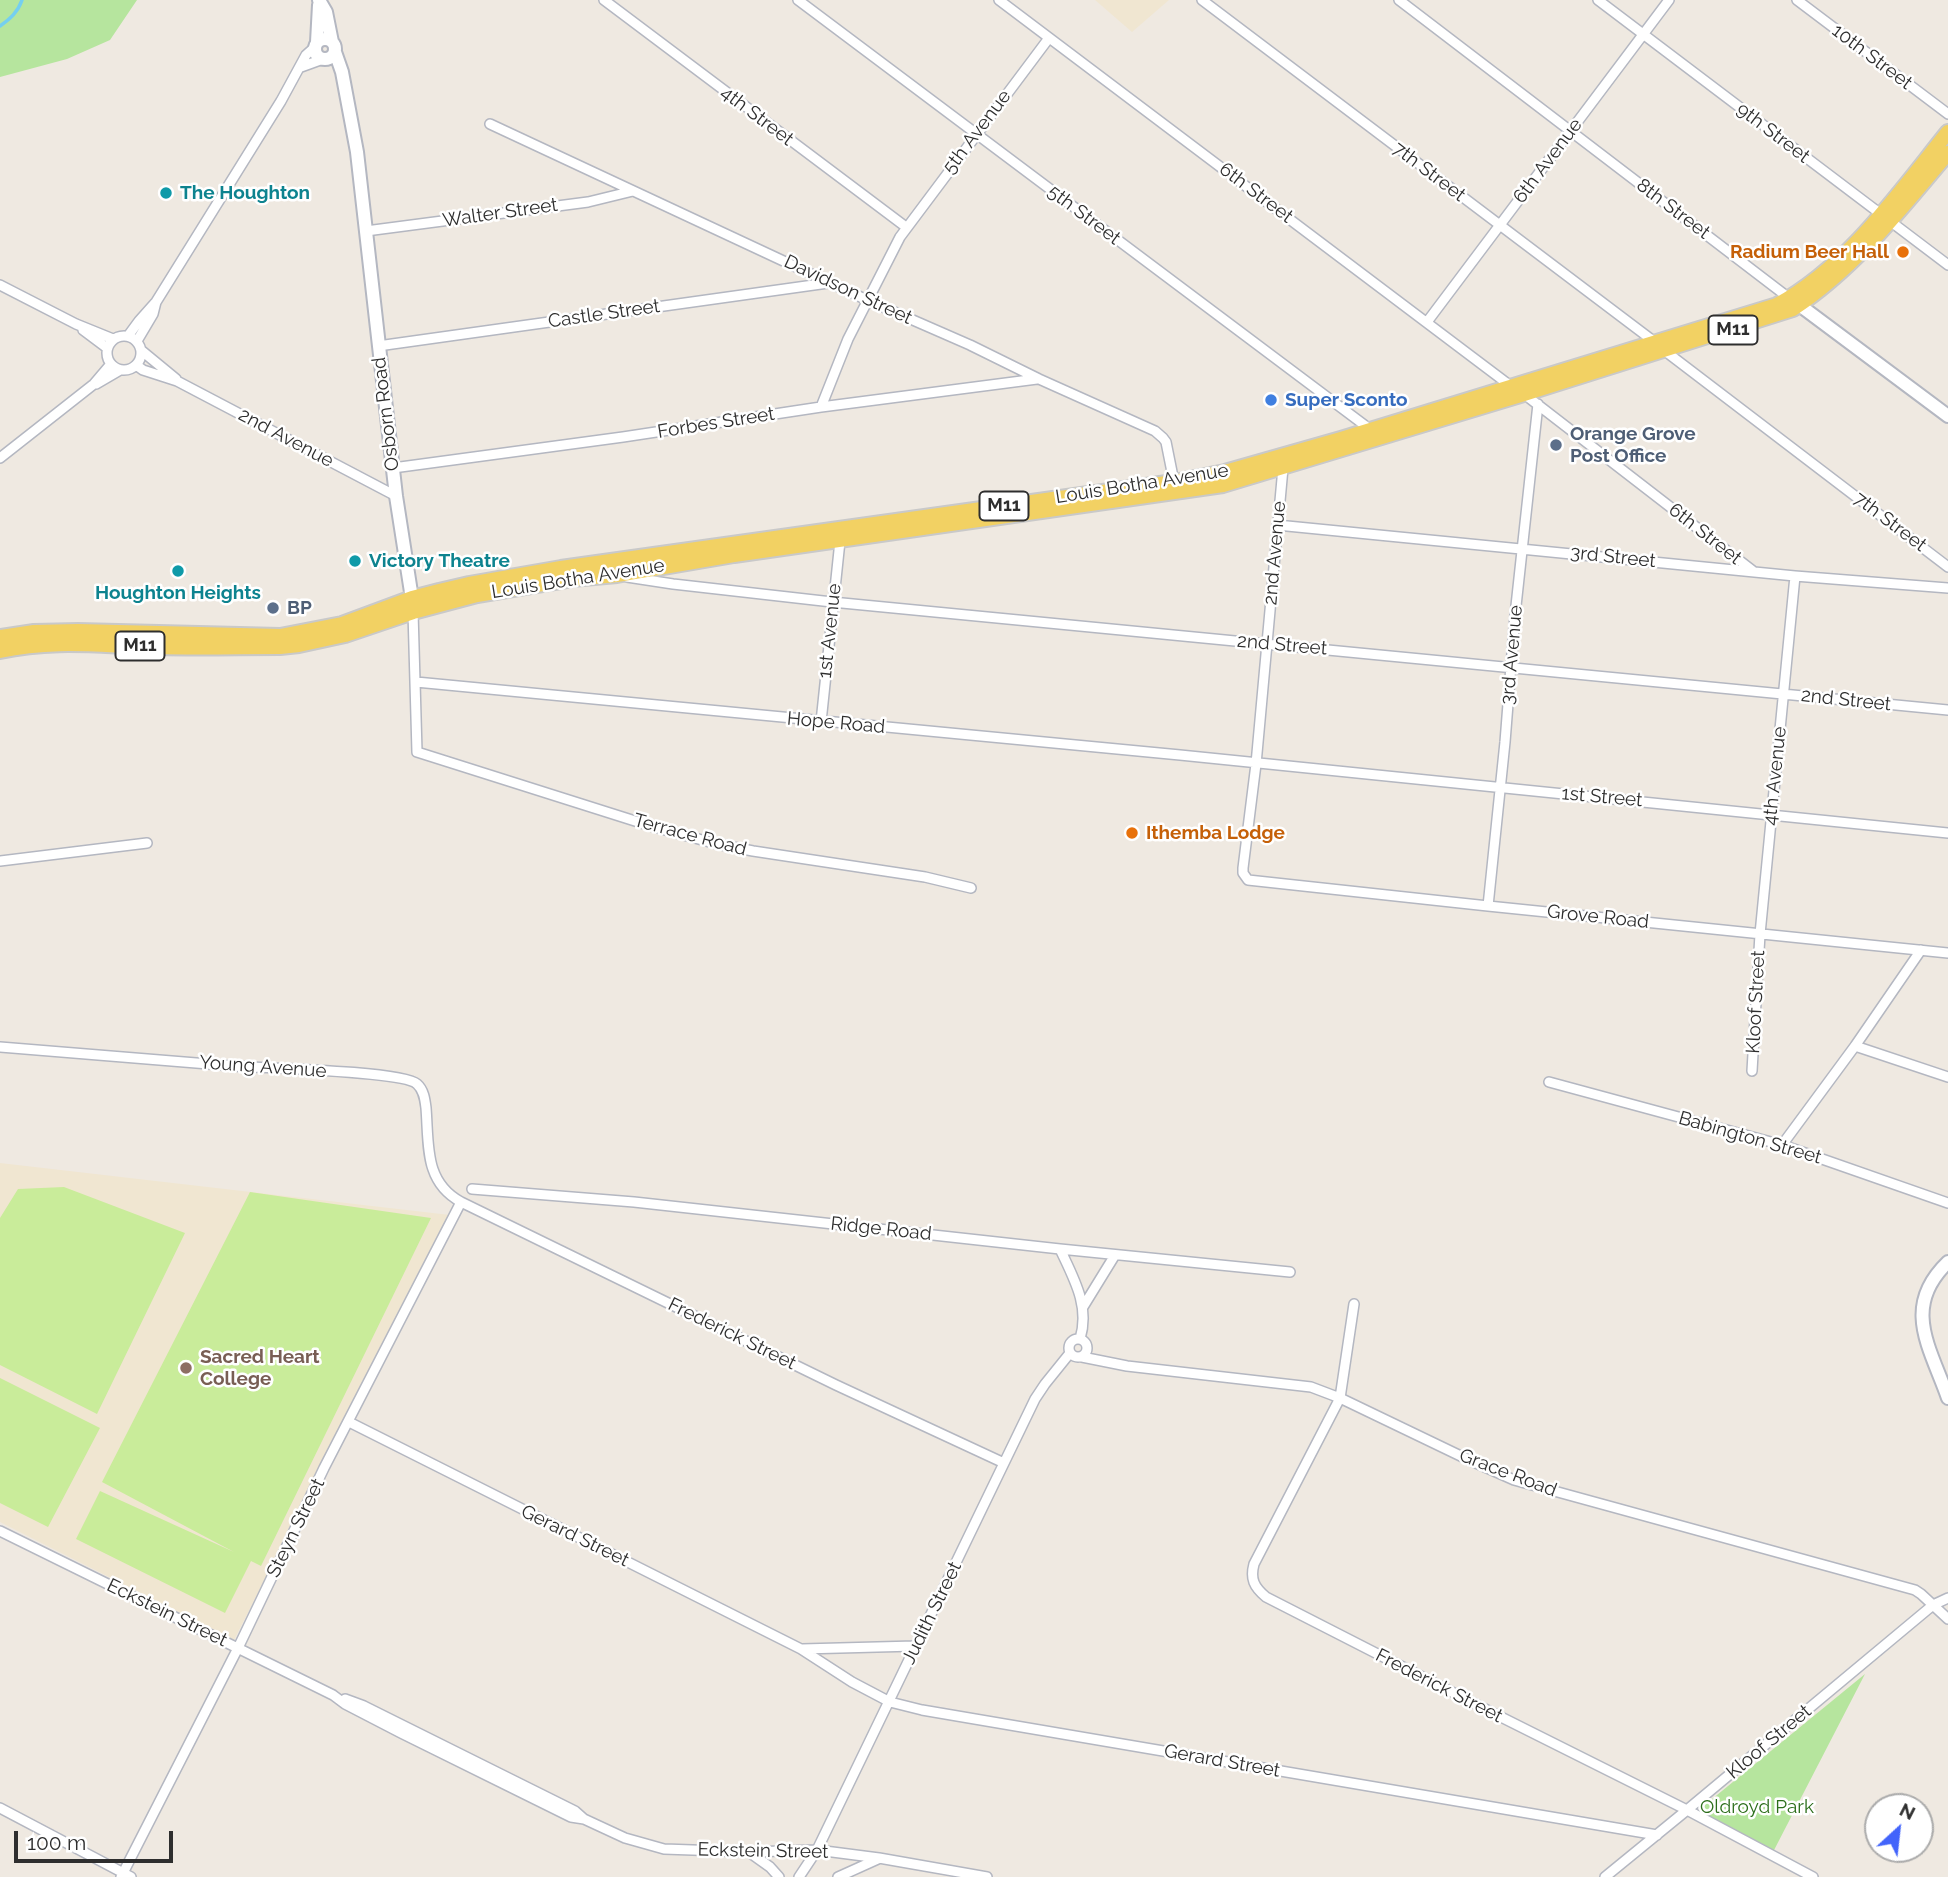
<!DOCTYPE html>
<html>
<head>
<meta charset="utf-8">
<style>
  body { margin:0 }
  #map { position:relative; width:1948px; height:1877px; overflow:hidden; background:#efe9e1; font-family:Raleway,sans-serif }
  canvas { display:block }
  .north { position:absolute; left:1864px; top:1793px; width:70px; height:70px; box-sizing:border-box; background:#fff; border:2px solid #ababab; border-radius:50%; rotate:27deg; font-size:19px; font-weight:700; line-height:28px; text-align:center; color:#2e2e2e }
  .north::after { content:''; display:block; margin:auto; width:24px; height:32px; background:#4264fb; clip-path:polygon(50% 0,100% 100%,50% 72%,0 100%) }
  .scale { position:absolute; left:14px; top:1831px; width:159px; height:32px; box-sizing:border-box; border:4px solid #2e2e2e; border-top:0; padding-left:9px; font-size:21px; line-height:24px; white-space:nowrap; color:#2e2e2e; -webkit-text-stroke:5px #fff; paint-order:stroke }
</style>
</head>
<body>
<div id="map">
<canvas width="1948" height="1877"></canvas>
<div class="north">N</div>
<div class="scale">100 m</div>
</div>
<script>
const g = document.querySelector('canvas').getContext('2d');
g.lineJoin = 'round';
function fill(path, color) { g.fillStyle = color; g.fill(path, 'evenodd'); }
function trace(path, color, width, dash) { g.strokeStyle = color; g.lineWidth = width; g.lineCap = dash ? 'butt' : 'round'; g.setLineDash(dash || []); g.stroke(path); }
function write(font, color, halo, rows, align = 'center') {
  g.font = font + ' Raleway,sans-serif'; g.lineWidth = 5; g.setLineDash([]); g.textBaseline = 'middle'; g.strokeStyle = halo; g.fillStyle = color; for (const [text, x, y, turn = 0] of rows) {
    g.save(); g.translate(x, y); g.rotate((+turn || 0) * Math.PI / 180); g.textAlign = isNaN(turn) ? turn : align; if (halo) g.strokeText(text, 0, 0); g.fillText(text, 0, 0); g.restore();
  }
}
fill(new Path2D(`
  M1095,0H1169L1132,32Z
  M0,1163L450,1215L234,1640L0,1522Z`), '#f0e6d1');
fill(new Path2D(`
  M0,0H137L110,40L67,59L0,77Z
  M1865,1674L1772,1854L1695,1813Z`), '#b6e59e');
fill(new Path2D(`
  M64,1187L185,1233L97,1414L0,1365V1218L18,1189Z
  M250,1192L431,1218L261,1566L251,1561L225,1613L76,1539L100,1491L234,1552L102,1482Z
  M0,1378L100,1428L48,1527L0,1503Z`), '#c9ec9a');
trace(new Path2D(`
  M0,26C10,19 18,12 22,0`), '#75cff0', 3.5);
const street = new Path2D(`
  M604,0L906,227
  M798,0L1371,430
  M999,0L1512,387
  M1202,0L1656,343
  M1399,0L1789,298
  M1598,0L1948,265
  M1797,0L1948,114
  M301,67L323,59
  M490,124L867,300L970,345L1039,379L1155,431L1163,438L1166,442L1174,482
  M366,231L588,202L633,191
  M0,285L76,324L113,339
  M1427,322L1669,0
  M83,330L107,348
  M107 353a17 17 0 1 1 34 0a17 17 0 1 1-34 0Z
  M128,336L139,321L155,303
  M137,341L153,314L156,302L281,101L306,55L315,47
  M378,346L828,283
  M142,351L176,379
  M1665,351L1948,567
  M136,365L143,370L177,381L396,496
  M96,384L120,370
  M1524,394L1753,571
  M821,407L848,339L900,237L1049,38
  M0,458L94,384L111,364
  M393,468L623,437L821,407L1037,379
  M1283,468L1256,764L1243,868V873L1248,880L1488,906L1948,953
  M1277,525L1795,576L1948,588
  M627,577L673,584L832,602L1948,710
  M413,612L417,752L654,827L717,844L753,851L925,877L971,888
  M416,682L1180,755L1948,833
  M821,722L840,541
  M0,861L147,843
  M1488,906L1505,742L1515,615L1538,404
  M1855,1046L1948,1077
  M0,1047C78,1053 155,1060 233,1066C262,1068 402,1071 417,1084C424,1090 425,1100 426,1108C429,1145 424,1182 461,1202L324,1468L238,1648L121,1877
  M1752,1071L1760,934L1795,576
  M1549,1082L1782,1145L1948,1203
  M1782,1145L1855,1046L1921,950
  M472,1189L634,1202L1060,1249L1290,1272
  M461,1202L836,1385L1004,1463
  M1060,1249C1074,1279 1090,1306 1080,1339
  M1354,1304L1340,1398L1254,1564C1250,1579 1254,1587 1266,1597L1495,1714L1687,1810L1813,1877
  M1083,1307L1115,1255
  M1069 1348a9 9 0 1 1 18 0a9 9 0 1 1-18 0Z
  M1082,1357L1127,1366L1311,1387L1340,1398L1469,1460L1514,1480L1915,1590L1921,1594L1948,1619
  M349,1422L801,1649L852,1682L890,1702L922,1710L1657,1835
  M0,1531L333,1695L345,1704L401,1733L571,1817L584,1819L625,1838L664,1849L749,1852L817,1850L879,1858L987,1877
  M802,1649L915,1646
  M345,1699L364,1706L575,1811L584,1819
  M0,1808L131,1877
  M749,1852L770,1867L779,1877
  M799,1877L817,1850L1035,1399L1045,1384L1070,1353
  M838,1877L878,1859
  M1605,1877L1687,1810L1933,1605L1948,1598`);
const secondary = new Path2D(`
  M319,0L326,12L332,42
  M315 49a10 10 0 1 1 20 0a10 10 0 1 1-20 0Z
  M317,42L319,5
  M335,52L342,72L357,152L396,496L413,605
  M1794,301L1948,416
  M1948,1262C1901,1307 1930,1347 1948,1398`);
const primary = new Path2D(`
  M0,637L34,632L78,631L280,636L342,624L412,598L439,591L469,584L561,568L1174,482L1225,472L1341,439L1777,305C1848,266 1898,194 1948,132
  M0,651C56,639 100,646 156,647C197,648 239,647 280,647L299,645L345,635L413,612L477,595L572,579L617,575L734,555L1223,485L1524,394L1793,309C1855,268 1901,209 1948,153`);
trace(street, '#b4b7c1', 12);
trace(secondary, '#b4b7c1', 16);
trace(primary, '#c9c9c9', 18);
trace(street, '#fff', 9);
trace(secondary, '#fff', 12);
trace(primary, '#f2d163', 14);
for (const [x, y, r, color] of [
  [166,193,7,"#0f9aa8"],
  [1903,252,7,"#e8710a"],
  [1271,400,7,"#3f7fe0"],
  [1556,445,7,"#5c6f8a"],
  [355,561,7,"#0f9aa8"],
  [178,571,7,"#0f9aa8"],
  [273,608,7,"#5c6f8a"],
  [1132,833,7,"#e8710a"],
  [186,1368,7,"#8d6e63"]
]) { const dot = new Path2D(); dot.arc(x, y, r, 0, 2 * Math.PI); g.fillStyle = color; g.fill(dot); trace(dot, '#fff', 2.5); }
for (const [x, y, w] of [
  [1733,330,49],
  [1004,506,49],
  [140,646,49]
]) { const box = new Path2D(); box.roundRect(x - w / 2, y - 14.5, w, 29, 5); g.fillStyle = '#fff'; g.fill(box); trace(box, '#2e2e2e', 2); }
write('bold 18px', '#2e2e2e', null, [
  ["M11",1733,330],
  ["M11",1004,506],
  ["M11",140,646]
]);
write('19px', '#2e2e2e', '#fff', [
  ["10th Street",1872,57,37],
  ["4th Street",757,116,37],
  ["5th Avenue",977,132,-53],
  ["9th Street",1773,133,37],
  ["6th Avenue",1548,161,-53],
  ["7th Street",1429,172,37],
  ["6th Street",1256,193,37],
  ["8th Street",1673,209,37],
  ["Walter Street",500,213,-8],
  ["5th Street",1084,215,37],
  ["Davidson Street",848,290,25],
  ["Castle Street",604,314,-8],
  ["Osborn Road",386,414,-97],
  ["Forbes Street",716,423,-9],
  ["2nd Avenue",286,438,28],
  ["Louis Botha Avenue",1142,484,-9],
  ["7th Street",1890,522,37],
  ["6th Street",1705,534,38],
  ["2nd Avenue",1275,553,-85],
  ["3rd Street",1613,557,6],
  ["Louis Botha Avenue",578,579,-9],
  ["1st Avenue",830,631,-84],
  ["2nd Street",1282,645,5],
  ["3rd Avenue",1512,655,-85],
  ["2nd Street",1846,700,6],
  ["Hope Road",836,723,5],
  ["4th Avenue",1775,776,-84],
  ["1st Street",1602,797,5],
  ["Terrace Road",690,835,15],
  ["Grove Road",1598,917,6],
  ["Kloof Street",1756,1002,-87],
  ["Young Avenue",263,1067,4],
  ["Babington Street",1750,1138,16],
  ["Ridge Road",881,1229,6],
  ["Frederick Street",732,1334,26],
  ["Grace Road",1508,1473,21],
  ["Steyn Street",296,1528,-64],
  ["Gerard Street",575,1536,26],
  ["Eckstein Street",167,1613,26],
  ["Judith Street",932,1613,-64],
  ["Frederick Street",1439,1686,27],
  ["Kloof Street",1769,1742,-40],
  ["Gerard Street",1222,1761,10],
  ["Eckstein Street",763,1851,1]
]);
write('bold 19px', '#0d838f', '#fff', [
  ["The Houghton",180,193],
  ["Victory Theatre",369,561],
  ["Houghton Heights",178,593,"center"]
], 'left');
write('bold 19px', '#c56008', '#fff', [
  ["Radium Beer Hall",1889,252],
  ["Ithemba Lodge",1146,833,"left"]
], 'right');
write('bold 19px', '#366cbe', '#fff', [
  ["Super Sconto",1285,400]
], 'left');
write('bold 19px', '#4e5e75', '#fff', [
  ["Orange Grove",1570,434],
  ["Post Office",1570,456],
  ["BP",287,608]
], 'left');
write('bold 19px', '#785e54', '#fff', [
  ["Sacred Heart",200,1357],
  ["College",200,1379]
], 'left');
write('19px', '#2c6e1b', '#fff', [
  ["Oldroyd Park",1757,1807]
]);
</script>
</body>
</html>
